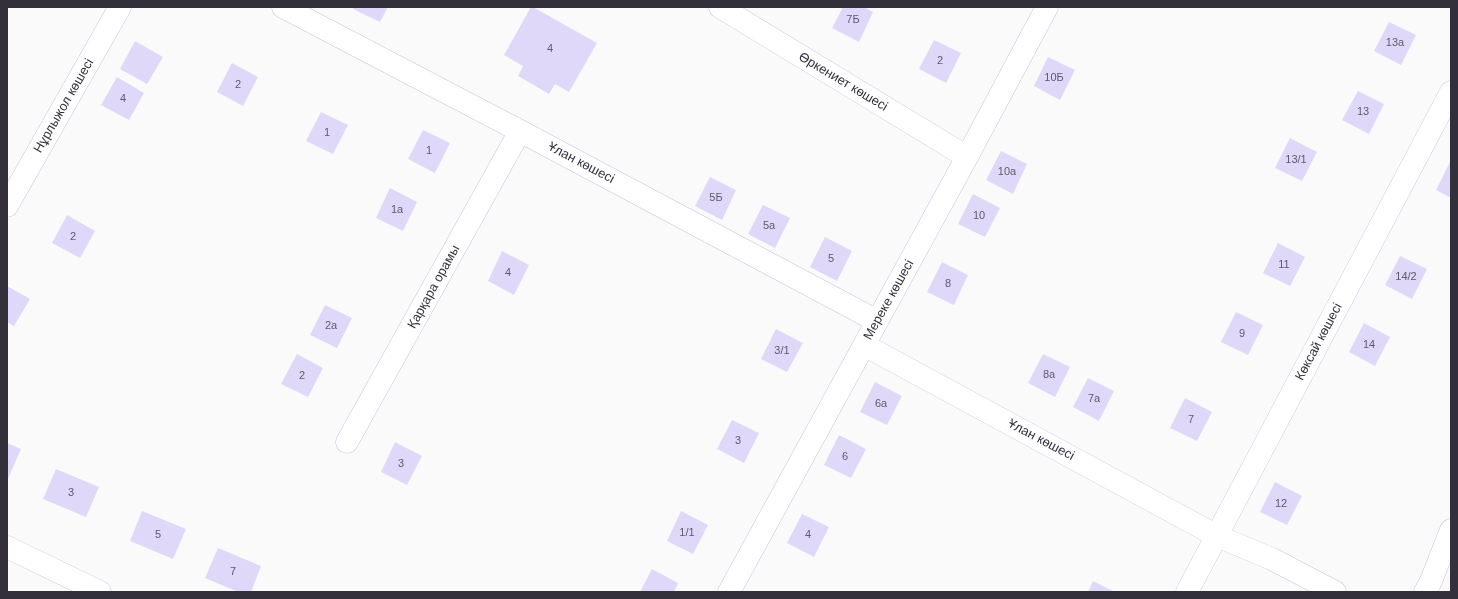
<!DOCTYPE html>
<html>
<head>
<meta charset="utf-8">
<style>
  body { margin:0 }
  #map { position:relative; width:1458px; height:599px; overflow:hidden; background:#fafafa; font-family:Helvetica,sans-serif }
  canvas { display:block }
  .frame { position:absolute; inset:0; border:8px solid #33303c; pointer-events:none }
</style>
</head>
<body>
<div id="map">
<canvas width="1458" height="599"></canvas>
<div class="frame"></div>
</div>
<script>
const g = document.querySelector('canvas').getContext('2d');
g.lineJoin = 'round';
function fill(path, color) { g.fillStyle = color; g.fill(path, 'evenodd'); }
function trace(path, color, width, dash) { g.strokeStyle = color; g.lineWidth = width; g.lineCap = dash ? 'butt' : 'round'; g.setLineDash(dash || []); g.stroke(path); }
function write(font, color, halo, rows, align = 'center') {
  g.font = font + ' Helvetica,sans-serif'; g.lineWidth = 3; g.setLineDash([]); g.textBaseline = 'middle'; g.strokeStyle = halo; g.fillStyle = color; for (const [text, x, y, turn = 0] of rows) {
    g.save(); g.translate(x, y); g.rotate((+turn || 0) * Math.PI / 180); g.textAlign = isNaN(turn) ? turn : align; if (halo) g.strokeText(text, 0, 0); g.fillText(text, 0, 0); g.restore();
  }
}
fill(new Path2D(`
  M354,7H388L380,22L353,9Z
  M531,7H533L597,43L569,92L555,84L549,94L518,76L523,66L504,55Z
  M843,7H864L873,12L859,42L832,28Z
  M1389,22L1416,35L1401,65L1374,51Z
  M934,40L961,53L946,83L919,69Z
  M135,41L163,57L147,84L120,69Z
  M1048,57L1075,70L1060,100L1034,86Z
  M232,63L258,77L243,106L217,92Z
  M117,77L144,93L129,120L101,105Z
  M1358,91L1384,104L1369,134L1342,120Z
  M321,112L348,125L333,154L306,141Z
  M423,130L450,143L435,173L408,159Z
  M1290,138L1317,152L1302,181L1275,168Z
  M1001,151L1027,164L1013,194L986,180Z
  M1451,160V198L1436,190Z
  M710,177L736,190L722,220L695,206Z
  M390,188L417,202L403,231L376,218Z
  M973,194L1000,208L985,237L958,224Z
  M763,205L790,218L775,248L748,234Z
  M67,215L95,231L80,258L52,243Z
  M825,237L852,251L837,281L810,267Z
  M1278,243L1305,257L1290,286L1263,273Z
  M502,251L529,265L514,295L488,281Z
  M1400,256L1427,269L1412,299L1385,285Z
  M942,262L968,275L954,305L927,292Z
  M7,286L30,299L14,326L7,322Z
  M325,305L352,318L337,348L310,335Z
  M1236,312L1263,325L1248,355L1221,342Z
  M1364,323L1390,337L1375,366L1349,352Z
  M776,329L803,343L787,372L761,359Z
  M297,354L323,368L308,397L281,384Z
  M1043,354L1070,367L1055,397L1028,383Z
  M1088,378L1114,391L1099,421L1073,407Z
  M875,382L902,396L887,425L860,412Z
  M1185,398L1212,412L1197,441L1170,428Z
  M732,420L759,433L744,463L717,449Z
  M839,435L866,449L851,478L824,465Z
  M395,442L422,456L407,485L381,472Z
  M7,443L21,449L8,479H7Z
  M56,469L99,487L86,517L43,499Z
  M1275,482L1302,496L1287,525L1260,512Z
  M142,511L186,529L173,559L130,541Z
  M681,511L708,525L693,554L667,541Z
  M802,514L829,527L814,557L787,543Z
  M218,548L261,566L251,592H238L205,578Z
  M652,569L678,583L674,592H640Z
  M1093,581L1115,592H1088Z`), '#e0d8f9');
const minor = new Path2D(`
  M283,7L520,131L877,321
  M720,7L967,157
  M7,206L120,7
  M864,345L1217,536L1272,559L1335,592
  M347,442L520,131
  M7,547L100,592
  M729,592L967,157L1047,7
  M1187,592L1451,92
  M1425,592L1431,581L1451,530`);
trace(minor, '#cac2e2', 23);
trace(minor, '#fff', 22);
write('11px', '#5e5a6b', null, [
  ["7Б",853,20],
  ["13а",1395,43],
  ["4",550,49],
  ["2",940,61],
  ["10Б",1054,78],
  ["2",238,85],
  ["4",123,99],
  ["13",1363,112],
  ["1",327,133],
  ["1",429,151],
  ["13/1",1296,160],
  ["10а",1007,172],
  ["5Б",716,198],
  ["1а",397,210],
  ["10",979,216],
  ["5а",769,226],
  ["2",73,237],
  ["5",831,259],
  ["11",1284,265],
  ["4",508,273],
  ["14/2",1406,277],
  ["8",948,284],
  ["2а",331,326],
  ["9",1242,334],
  ["14",1369,345],
  ["3/1",782,351],
  ["8а",1049,375],
  ["2",302,376],
  ["7а",1094,399],
  ["6а",881,404],
  ["7",1191,420],
  ["3",738,441],
  ["6",845,457],
  ["3",401,464],
  ["3",71,493],
  ["12",1281,504],
  ["1/1",687,533],
  ["5",158,535],
  ["4",808,535],
  ["7",233,572]
]);
write('13px', '#33303c', '#fff', [
  ["Өркениет көшесі",843,82,31],
  ["Нұрлыжол көшесі",64,106,-60],
  ["Ұлан көшесі",581,163,28],
  ["Қарқара орамы",434,287,-61],
  ["Мереке көшесі",889,300,-61],
  ["Көксай көшесі",1319,342,-62],
  ["Ұлан көшесі",1041,440,28]
]);
</script>
</body>
</html>
